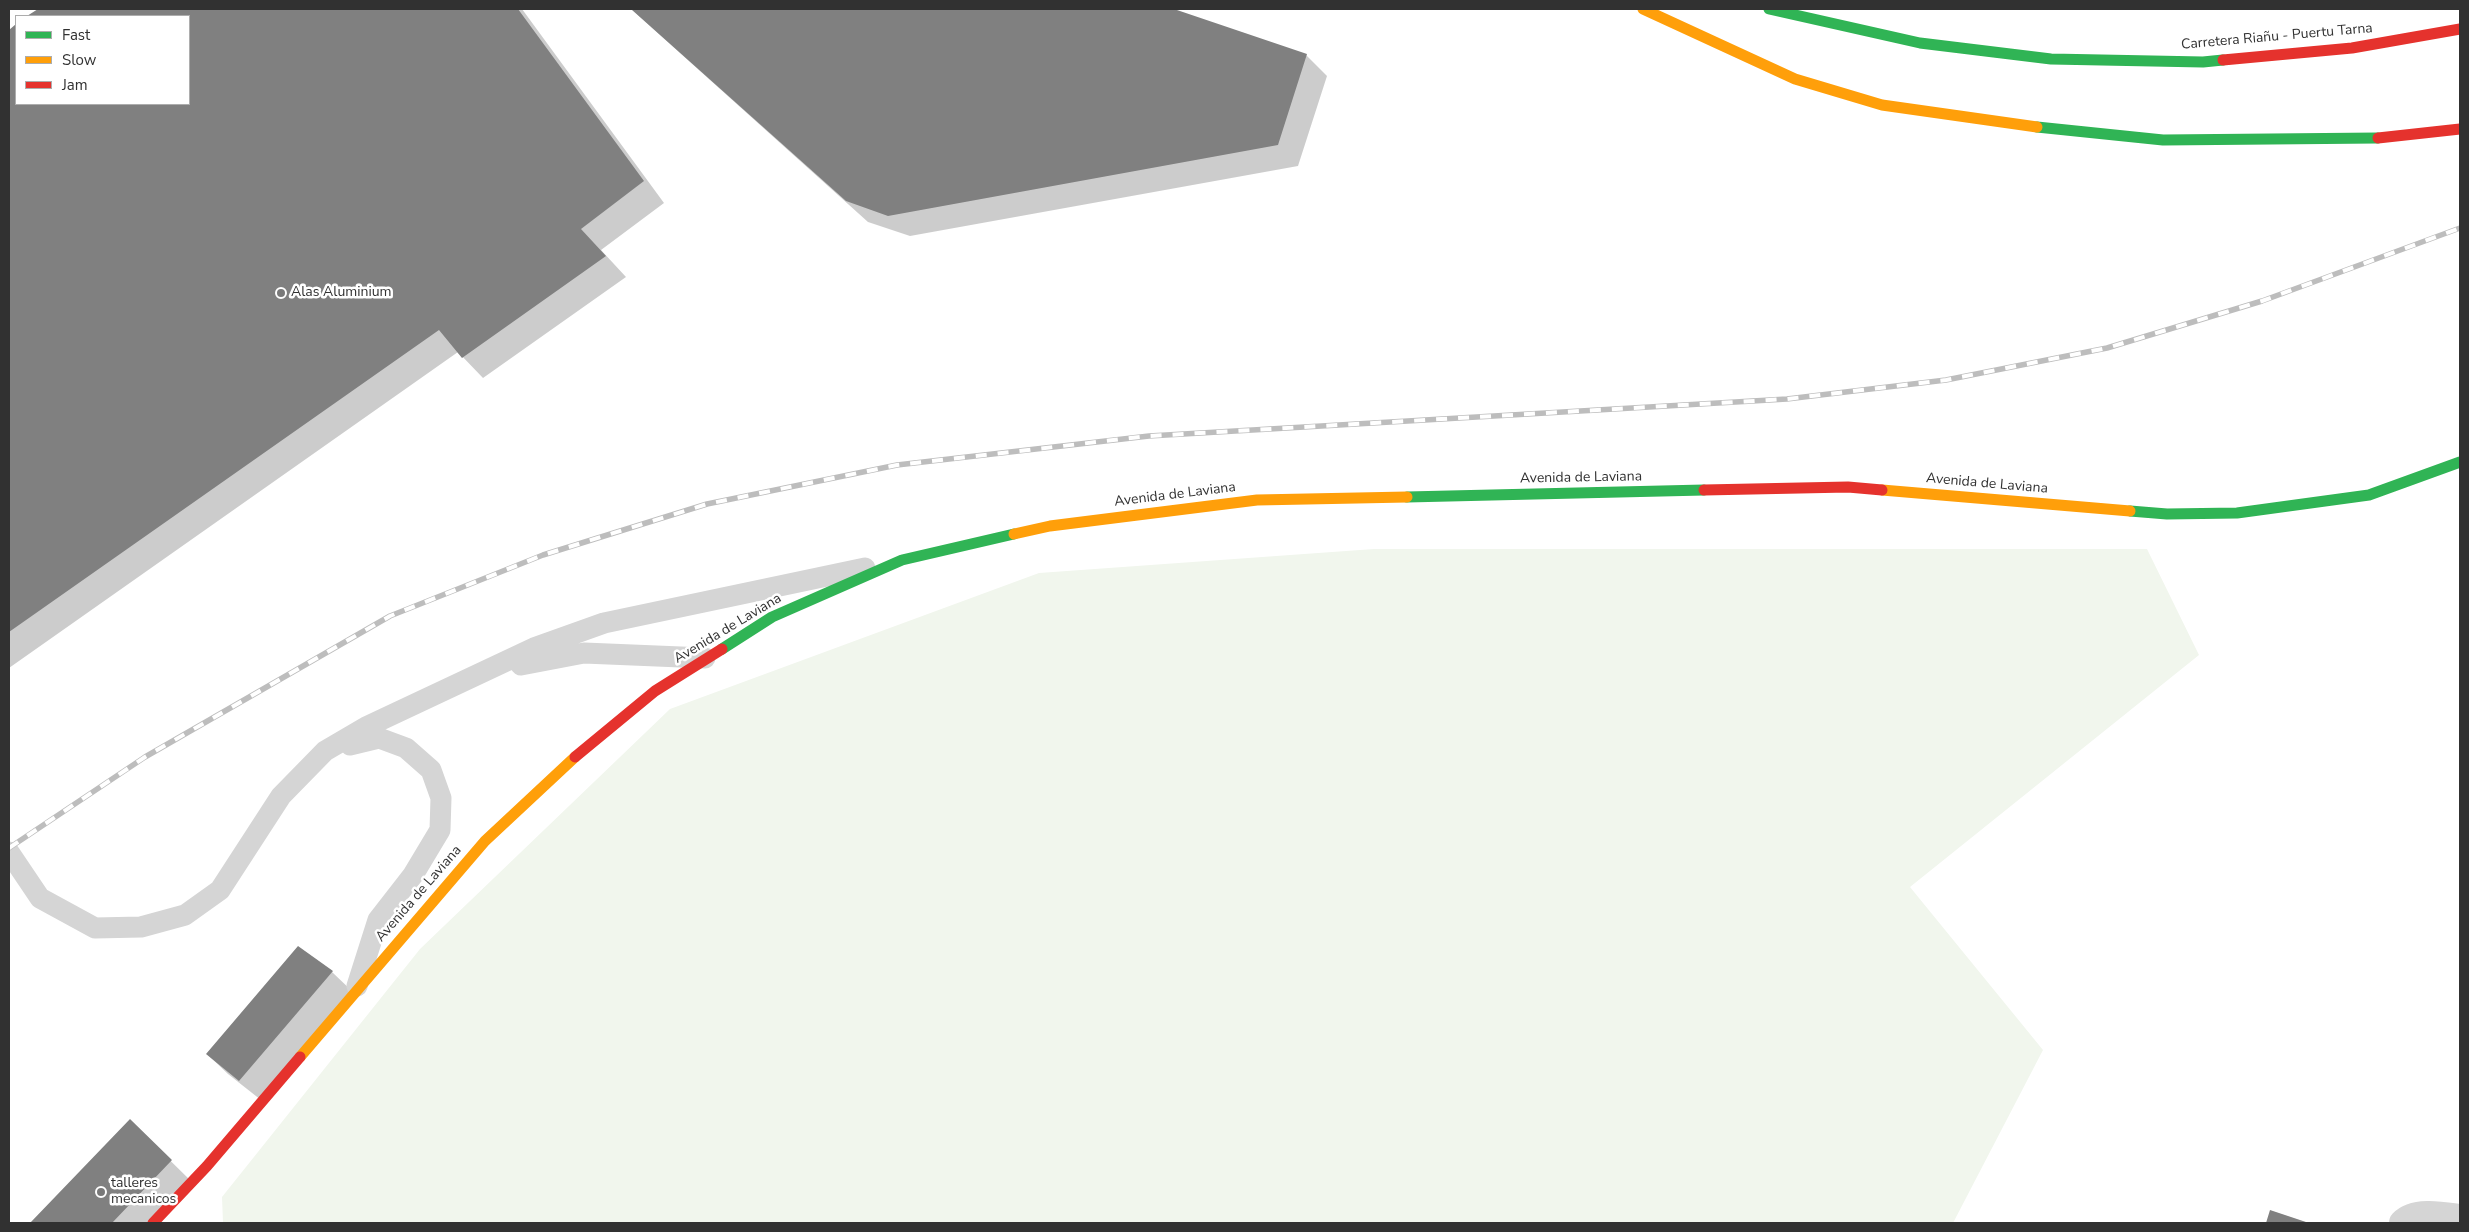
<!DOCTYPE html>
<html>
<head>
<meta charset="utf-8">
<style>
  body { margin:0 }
  #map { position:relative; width:2469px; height:1232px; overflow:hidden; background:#fff; font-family:"Nunito Sans",sans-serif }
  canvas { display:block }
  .frame { position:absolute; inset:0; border:10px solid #313131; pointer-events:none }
  .legend { position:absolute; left:15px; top:15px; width:175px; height:90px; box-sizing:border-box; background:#fff; border:1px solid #adadad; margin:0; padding:6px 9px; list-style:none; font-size:15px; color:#313131 }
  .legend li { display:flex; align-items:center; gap:10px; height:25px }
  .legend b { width:25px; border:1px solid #adadad }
</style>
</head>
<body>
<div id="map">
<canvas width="2469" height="1232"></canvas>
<div class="frame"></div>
<ul class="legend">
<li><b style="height:6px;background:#30b455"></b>Fast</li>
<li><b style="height:6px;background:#ff9f0a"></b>Slow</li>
<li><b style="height:6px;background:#e5322d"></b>Jam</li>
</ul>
</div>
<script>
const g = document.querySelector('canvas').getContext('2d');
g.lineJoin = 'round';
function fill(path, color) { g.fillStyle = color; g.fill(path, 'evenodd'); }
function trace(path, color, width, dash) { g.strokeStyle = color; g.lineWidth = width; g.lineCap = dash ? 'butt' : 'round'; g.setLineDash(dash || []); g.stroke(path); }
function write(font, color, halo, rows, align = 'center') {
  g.font = font + ' "Nunito Sans",sans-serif'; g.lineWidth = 5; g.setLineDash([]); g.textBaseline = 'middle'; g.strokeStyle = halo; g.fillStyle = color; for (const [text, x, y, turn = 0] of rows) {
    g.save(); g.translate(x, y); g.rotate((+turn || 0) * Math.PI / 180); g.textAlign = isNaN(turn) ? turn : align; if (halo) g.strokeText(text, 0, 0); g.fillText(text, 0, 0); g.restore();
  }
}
fill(new Path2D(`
  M1374,549H2147L2199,655L1910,887L2043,1050L1953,1223H223L222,1197L420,949L670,709L1039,573Z`), '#f1f6ed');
fill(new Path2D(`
  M40,9H522L664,203L601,250L626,277L483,378L458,352L9,668V31L16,26V104H189V16H30Z
  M631,9H1170L1306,55L1327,76L1298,166L910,236L868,222Z
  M332,972L353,992L261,1100L228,1074L207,1054Z
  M130,1121L192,1182L152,1223H32Z`), '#0003');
fill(new Path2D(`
  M38,9H518L644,181L581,229L606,256L462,358L439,330L9,632V30L16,24V104H189V16H27Z
  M631,9H1174L1307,54L1278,145L888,216L846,201Z
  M298,946L333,971L239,1081L206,1054Z
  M130,1119L172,1160L112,1223H30Z
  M2270,1210L2309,1223H2266Z`), '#808080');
trace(new Path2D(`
  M521,665L584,653L705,658
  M350,745L379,738L406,748L431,770L441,798L440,830L413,875L378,920L357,986
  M9,852L40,898L95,928L141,927L185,915L220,890L281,796L325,751L366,727L534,648L604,623L865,568`), '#d5d5d5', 21);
trace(new Path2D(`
  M2403,1223C2415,1210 2445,1216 2460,1218`), '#d5d5d5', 28);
trace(new Path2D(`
  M1769,9L1920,43L2051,59L2203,62L2223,60
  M2037,127L2163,140L2378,138
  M1407,497L1704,490
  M2130,511L2167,514L2237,513L2369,495L2460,462
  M722,649L772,617L902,560L1014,534`), '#30b455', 11);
trace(new Path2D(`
  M1643,9L1795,79L1882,105L2037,127
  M1882,490L2130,511
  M1014,534L1050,526L1257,500L1407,497
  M300,1057L485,841L575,757`), '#ff9f0a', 11);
trace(new Path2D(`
  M2223,60L2352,48L2460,29
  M2378,138L2460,129
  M1704,490L1848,487L1882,490
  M575,757L655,691L722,649
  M153,1223L207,1166L300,1057`), '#e5322d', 11);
const rail = new Path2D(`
  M9,848L145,757L390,616L543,555L707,504L897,465L1149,436L1787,399L1946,380L2107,348L2262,301L2460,228`);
trace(rail, '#bdbdbd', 5.5);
trace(rail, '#fff', 4, [11]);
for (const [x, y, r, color] of [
  [281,293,5,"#797979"],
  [101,1192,5,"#797979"]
]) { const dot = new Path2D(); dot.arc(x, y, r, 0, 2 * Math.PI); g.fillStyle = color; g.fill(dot); trace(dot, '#fff', 2); }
write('14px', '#313131', '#fff', [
  ["Carretera Riañu - Puertu Tarna",2277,37,-5],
  ["Avenida de Laviana",1581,478,-1],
  ["Avenida de Laviana",1987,484,5],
  ["Avenida de Laviana",1175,495,-7],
  ["Avenida de Laviana",728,629,-31],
  ["Avenida de Laviana",419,894,-49]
]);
write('14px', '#313131', '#fff', [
  ["Alas Aluminium",291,293],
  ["talleres",111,1184],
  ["mecanicos",111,1200]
], 'left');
</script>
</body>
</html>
